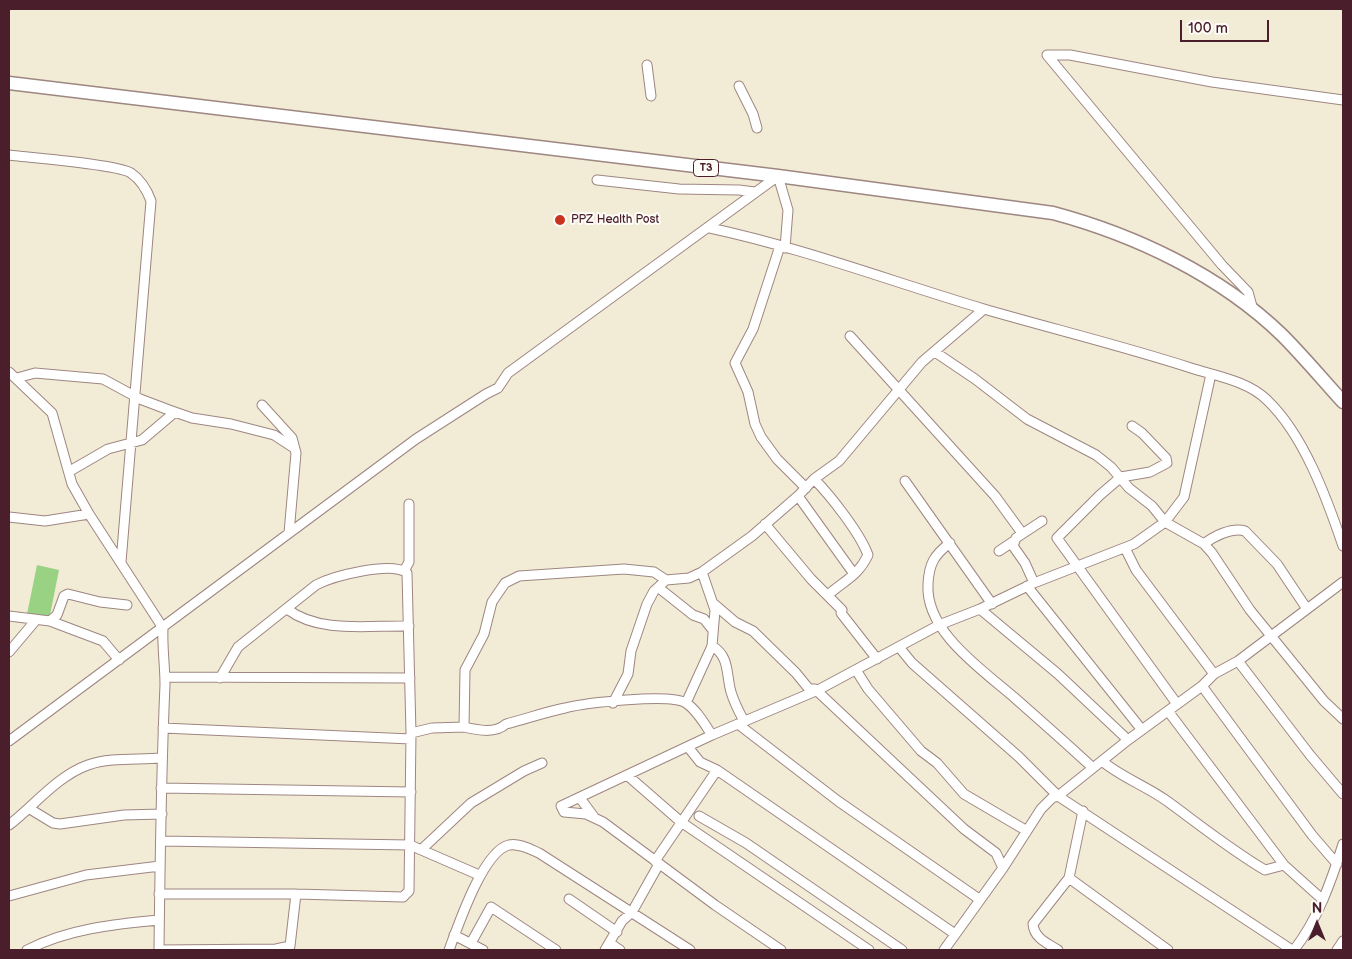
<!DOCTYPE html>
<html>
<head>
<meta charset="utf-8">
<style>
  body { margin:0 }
  #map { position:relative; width:1352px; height:959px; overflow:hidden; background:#f2ecd7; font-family:"Balsamiq Sans",sans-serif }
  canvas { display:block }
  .frame { position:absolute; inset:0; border:10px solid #4a1f2b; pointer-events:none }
  .north { position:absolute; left:1292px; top:899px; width:50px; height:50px; -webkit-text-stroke:4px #fdfcf7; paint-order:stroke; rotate:0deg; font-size:14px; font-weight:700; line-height:20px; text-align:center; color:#4a1f2b }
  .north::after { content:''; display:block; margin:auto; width:18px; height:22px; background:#4a1f2b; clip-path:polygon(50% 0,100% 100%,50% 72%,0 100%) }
  .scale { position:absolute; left:1180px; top:20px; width:89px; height:22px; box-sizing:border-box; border:2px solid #4a1f2b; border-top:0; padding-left:6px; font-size:15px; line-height:18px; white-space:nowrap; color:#4a1f2b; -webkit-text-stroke:4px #fdfcf7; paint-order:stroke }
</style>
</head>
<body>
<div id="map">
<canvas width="1352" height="959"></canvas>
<div class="frame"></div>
<div class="north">N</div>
<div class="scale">100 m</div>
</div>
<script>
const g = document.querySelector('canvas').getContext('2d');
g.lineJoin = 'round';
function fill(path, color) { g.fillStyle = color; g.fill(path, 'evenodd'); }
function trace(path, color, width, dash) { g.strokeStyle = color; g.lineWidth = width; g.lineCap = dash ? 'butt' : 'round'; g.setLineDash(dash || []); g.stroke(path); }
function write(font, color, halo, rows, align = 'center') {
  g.font = font + ' "Balsamiq Sans",sans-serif'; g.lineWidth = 4; g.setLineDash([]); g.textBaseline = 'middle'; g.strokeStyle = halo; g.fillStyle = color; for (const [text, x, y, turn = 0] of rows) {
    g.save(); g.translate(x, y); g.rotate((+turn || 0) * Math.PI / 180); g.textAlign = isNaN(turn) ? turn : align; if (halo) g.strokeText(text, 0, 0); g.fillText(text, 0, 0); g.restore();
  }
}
fill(new Path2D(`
  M37,565L59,570L49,620L27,614Z`), '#9ad284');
const minor = new Path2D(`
  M1047,55L1222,265L1248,292L1253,310
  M1047,55H1070L1212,82L1343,100
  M647,65L651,96
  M739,86L753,114L757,128
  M9,155C31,158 117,164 131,173C141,180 147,190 151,201L121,562
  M597,180L679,189L739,190L755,192
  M710,228C803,248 893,282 984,309C1053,329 1123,346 1191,368C1216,376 1248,381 1267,400C1304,435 1327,499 1343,546
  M780,246L753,329L735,363L748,392L755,424L761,437L777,459L806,488
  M850,336L995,496L1022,533
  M935,352L975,379L1027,419L1096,455L1111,467L1129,488L1152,506L1165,522L1204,544L1212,553L1250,610L1324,701L1343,719
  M9,372L52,413L72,484L89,514L163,628C162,647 165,665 165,685C161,773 160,862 159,950
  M17,378L35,373L103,379L140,399L169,410L192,418L231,424L274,435L294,448
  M262,405L292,438L296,453L289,533
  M1132,426L1142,433L1166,458L1167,463L1150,472L1121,477L1100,495L1057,538L1177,704
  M70,471L108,449L142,440L175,412
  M814,479C830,495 860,533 868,555C858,576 845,580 828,595
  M905,481L992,604
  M798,496L854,574
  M9,517L45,521L89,514
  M765,524L811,579L842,610L841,613L877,659
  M950,543C934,555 929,564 928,584C925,632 983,670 1016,699C1041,721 1067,744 1093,768
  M1204,544C1214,536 1232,527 1245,531L1277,564L1307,609
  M1125,548L1136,570L1214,674
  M999,551L1014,541
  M404,571L409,562V504
  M1034,583L1025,563L1013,546L1016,538L1042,521
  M1027,586L1142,730
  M659,588L693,615L704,619L712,629
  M714,604L735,622L753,631L796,673L809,689H815L964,829L996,853L1003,868
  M287,609C320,634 369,625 409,626
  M980,609L1058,674L1128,740
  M9,616L50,621L57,615L64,596L68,594L100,602L127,605
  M50,621L103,641L119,660
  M712,646C730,656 726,675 731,692C734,702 739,712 744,721
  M899,647L912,663L1019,757L1058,796L1128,740L1202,686L1214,674L1238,661L1343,582
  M9,652L36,620
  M1238,661L1310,755L1343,794
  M856,670L868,689L921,751L937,763L964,794L1027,831
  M165,677L410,678
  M1202,686L1312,835L1337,864
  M613,703L628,674L631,651L647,604L654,591L666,580
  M686,703L712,646L715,610L702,572
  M1168,711L1284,865L1323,900
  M738,724L838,801L979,899
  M163,728L411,739
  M411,733L432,728L464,727
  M712,735C705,725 697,710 686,703C670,693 585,703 565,708C545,712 526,719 506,724C495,734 477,730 464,727L465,670L484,634L492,602L505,583L519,576L624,569L654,572L666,580L689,578L702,572L752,536L798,496L814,479L839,461L922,362L984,309
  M9,741L416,439L486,394L498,388L508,373L778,176L788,210L785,248
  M688,747L700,762L717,770L955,934
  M1102,761C1121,777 1146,786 1167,801C1200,825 1231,850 1265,870L1284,865
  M627,775L681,822L869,950
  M161,788L411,792
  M580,798L594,817
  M30,809L53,823L60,824L124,815L162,814
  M1083,811L1069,878L1168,950
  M699,816L746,843L902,950
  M9,825C34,806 57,776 88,765C110,757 138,760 161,758
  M162,841L410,845L479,875
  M422,849L471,803L524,771L542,763
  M655,861L717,770
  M159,894H296L403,897L409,891L411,733L407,573C391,561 333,576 316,585L238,647L220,678
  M9,896L86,875L160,866
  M569,899L617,932
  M454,935L483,950
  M471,943L491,907L556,950
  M611,944L620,950
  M27,950C67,929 115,924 159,920
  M159,950L276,949L290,946L296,894
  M449,950C458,926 483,851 509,845C519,843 530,849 539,853L690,950
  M605,950L622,921L632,912L659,864
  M781,950L715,905L603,822L586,814L564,812L561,806L712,735L818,690L939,625L980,609L1034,583L1134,544L1165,522L1184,497L1211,374
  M944,950L1003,868L1041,809L1052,798L1058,796L1292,950
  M1058,950C1047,943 1034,938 1033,924L1069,878
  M1294,950C1318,919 1331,882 1343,844
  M1337,950L1343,941`);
const highway = new Path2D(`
  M9,83L778,176L1053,213C1135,235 1220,275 1282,335C1303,356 1323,380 1343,402`);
trace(minor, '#9e8681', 11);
trace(highway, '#9e8681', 15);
trace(minor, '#fff', 9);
trace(highway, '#fff', 12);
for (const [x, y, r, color] of [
  [560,220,6,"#c8321e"]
]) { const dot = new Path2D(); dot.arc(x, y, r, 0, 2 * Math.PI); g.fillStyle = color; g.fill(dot); trace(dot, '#fdfcf7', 2); }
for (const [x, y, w] of [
  [706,168,25]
]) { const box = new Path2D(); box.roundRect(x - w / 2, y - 8.5, w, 17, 4); g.fillStyle = '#fdfcf7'; g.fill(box); trace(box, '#4a1f2b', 1); }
write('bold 11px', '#4a1f2b', null, [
  ["T3",706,168]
]);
write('12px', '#4a1f2b', '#fdfcf7', [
  ["PPZ Health Post",571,220]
], 'left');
</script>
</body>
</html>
